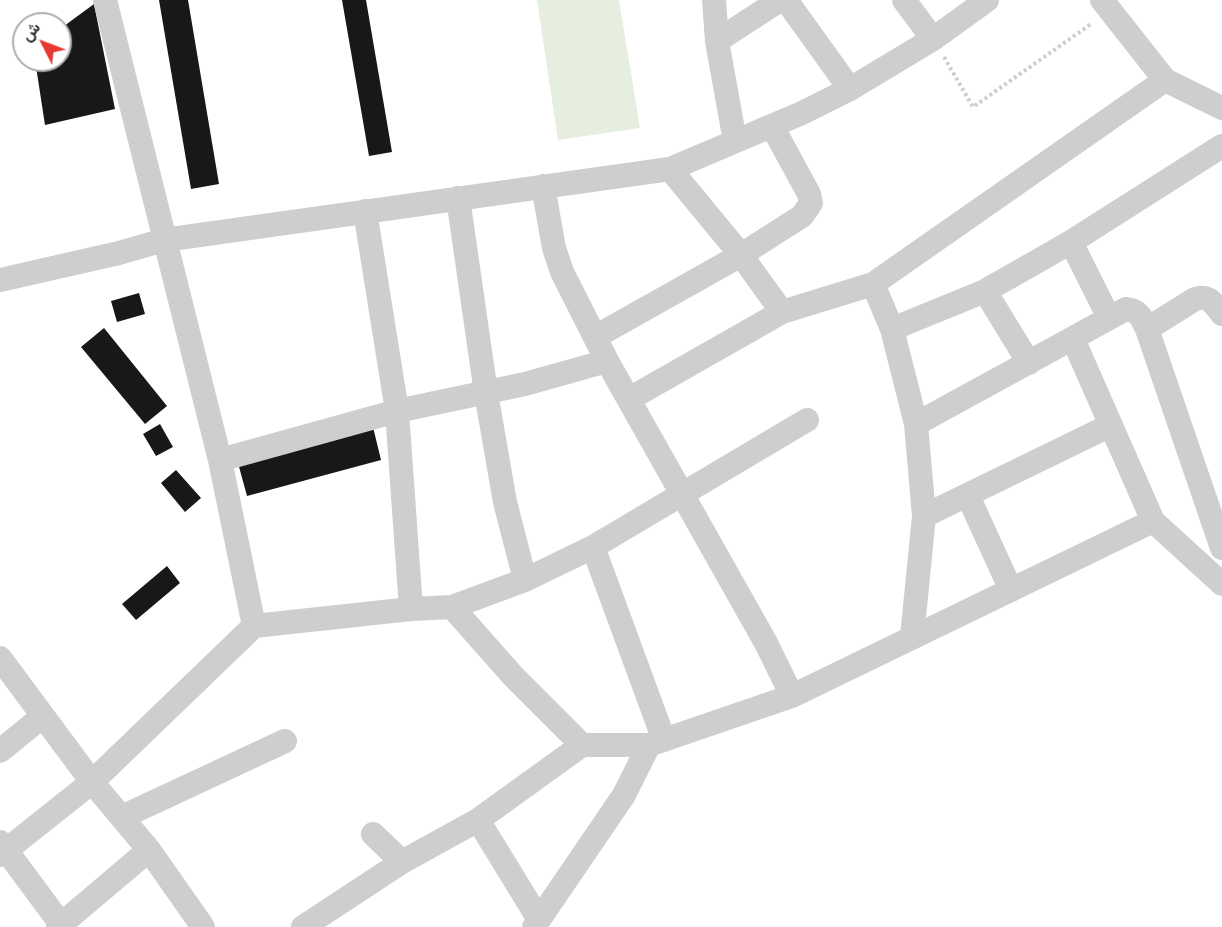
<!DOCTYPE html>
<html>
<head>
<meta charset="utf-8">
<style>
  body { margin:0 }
  #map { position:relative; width:1222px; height:927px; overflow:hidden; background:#fff; font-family:"Asap Condensed",Vazirmatn,sans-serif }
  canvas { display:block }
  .north { position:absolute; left:12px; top:12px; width:60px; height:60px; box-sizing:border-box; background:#fff; border:2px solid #adadad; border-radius:50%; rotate:312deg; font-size:16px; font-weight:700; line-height:24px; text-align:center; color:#313131 }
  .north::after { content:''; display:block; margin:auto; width:21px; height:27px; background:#e73934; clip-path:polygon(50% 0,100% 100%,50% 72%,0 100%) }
</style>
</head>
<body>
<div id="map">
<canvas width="1222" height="927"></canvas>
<div class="north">ش</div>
</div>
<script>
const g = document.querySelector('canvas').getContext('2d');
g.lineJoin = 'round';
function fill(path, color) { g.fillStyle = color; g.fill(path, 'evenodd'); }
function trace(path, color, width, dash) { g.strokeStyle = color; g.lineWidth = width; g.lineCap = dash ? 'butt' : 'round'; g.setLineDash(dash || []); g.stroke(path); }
fill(new Path2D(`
  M537,0H619L640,128L558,140Z`), '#e5eedf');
fill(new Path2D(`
  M159,0H188L219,184L191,189Z
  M342,0H366L392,152L369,156Z
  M94,4L115,109L45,125L35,60H60V29Z
  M139,293L145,314L117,322L111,301Z
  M104,328L167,406L145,424L81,347Z
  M160,424L173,447L156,456L143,434Z
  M373,427L381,460L247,496L238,463Z
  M176,470L201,498L185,512L161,483Z
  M167,566L180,583L136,620L122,604Z`), '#181818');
trace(new Path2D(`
  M944,57L973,107L1091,24`), '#cecece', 4, [3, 3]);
trace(new Path2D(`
  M714,0L717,41L735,141
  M786,0L850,89
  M904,0L933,39
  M1102,0L1165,80L1222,108
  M717,41L780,0
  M670,169L741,255L782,312
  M543,186L554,248L562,272L607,361L766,643L792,696
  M458,198L486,393L505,502L525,580
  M365,211L397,411L411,609
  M1071,242L1109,318
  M0,280L119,253L164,240L670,169L802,113L850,89L933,39L987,0
  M873,284L892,329L916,424L924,516L912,637
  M985,291L1029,363
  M892,329L985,291L1071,242L1222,146
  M1147,329L1195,299C1209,294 1214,304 1222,314
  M595,337L741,255L802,216L811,203L809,194L772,126
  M1073,339L1153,521L1222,584
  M629,399L782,312L873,284L1165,80
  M916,424L1126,309C1139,310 1142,319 1147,329L1222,548
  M220,460L397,411L525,384L607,361
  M968,496L1011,590
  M924,516L1111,425
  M593,547L664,740
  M452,607L513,676L582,745
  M254,626L411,609L452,607L525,580L593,547L807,420
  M0,658L92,782L149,850L203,927
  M0,751L43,716
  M122,817L285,741
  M478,820L538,918
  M373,834L402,862
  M0,842L63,927
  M0,855L92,782L254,626L220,460L105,0
  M58,927L149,850
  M303,927L402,862L478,820L582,745H649L792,696L1153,521
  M534,927L624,795L649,745`), '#cecece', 24);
</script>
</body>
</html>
